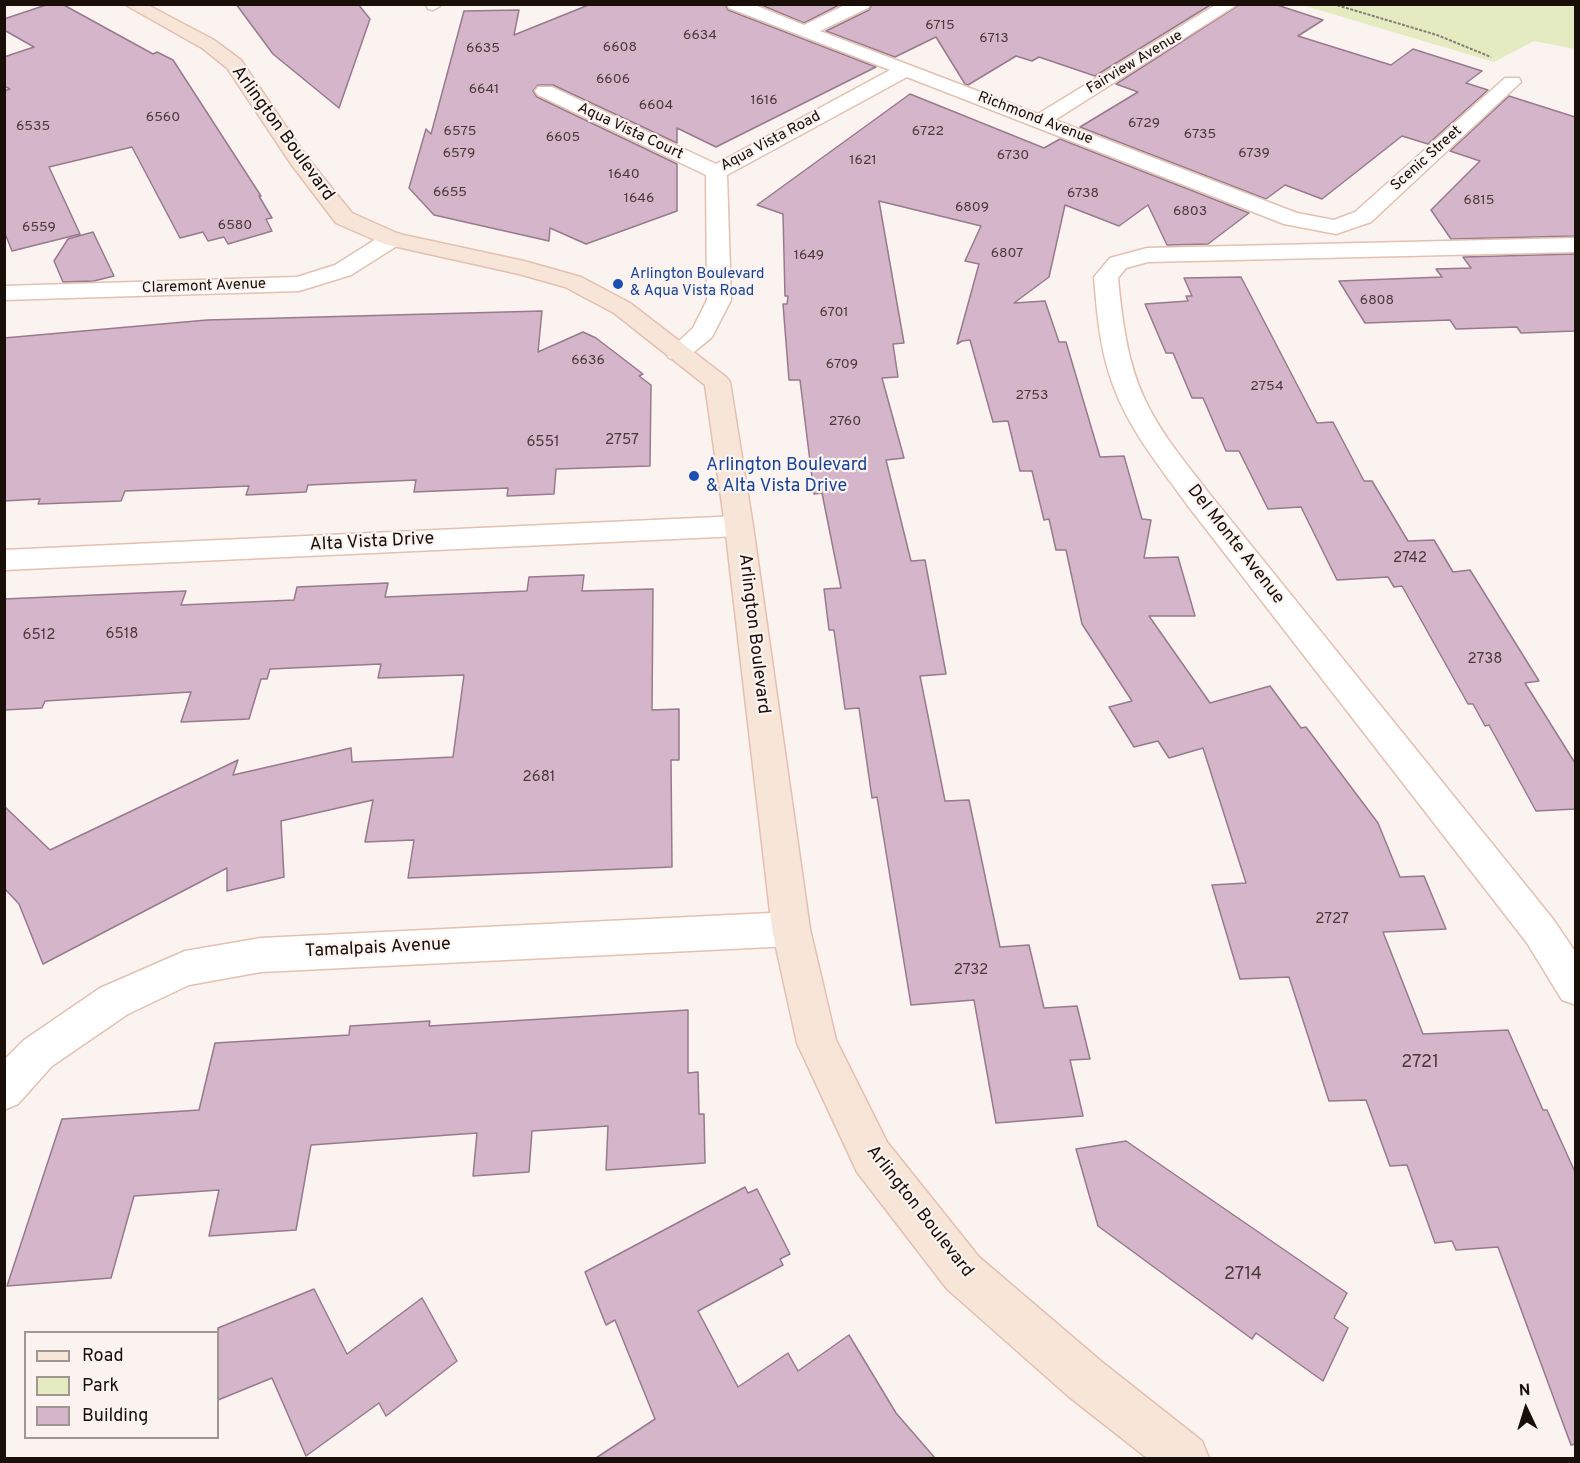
<!DOCTYPE html>
<html>
<head>
<meta charset="utf-8">
<style>
  body { margin:0 }
  #map { position:relative; width:1580px; height:1463px; overflow:hidden; background:#faf3f0; font-family:Overpass,sans-serif }
  canvas { display:block }
  .frame { position:absolute; inset:0; border:6px solid #190e08; pointer-events:none }
  .legend { position:absolute; left:24px; top:1331px; width:195px; height:108px; box-sizing:border-box; background:#faf3f0; border:2px solid #a09793; margin:0; padding:8px 10px; list-style:none; font-size:18px; color:#190e08 }
  .legend li { display:flex; align-items:center; gap:12px; height:30px }
  .legend b { width:30px; border:2px solid #a09793 }
  .north { position:absolute; left:1496px; top:1379px; width:60px; height:60px; -webkit-text-stroke:4px #faf3f0; paint-order:stroke; rotate:356deg; font-size:16px; font-weight:700; line-height:24px; text-align:center; color:#190e08 }
  .north::after { content:''; display:block; margin:auto; width:21px; height:27px; background:#190e08; clip-path:polygon(50% 0,100% 100%,50% 72%,0 100%) }
</style>
</head>
<body>
<div id="map">
<canvas width="1580" height="1463"></canvas>
<div class="frame"></div>
<ul class="legend">
<li><b style="height:8px;background:#f7e5d8"></b>Road</li>
<li><b style="height:16px;background:#e4ebc1"></b>Park</li>
<li><b style="height:16px;background:#d5b5ca"></b>Building</li>
</ul>
<div class="north">N</div>
</div>
<script>
const g = document.querySelector('canvas').getContext('2d');
g.lineJoin = 'round';
function fill(path, color) { g.fillStyle = color; g.fill(path, 'evenodd'); }
function trace(path, color, width, dash) { g.strokeStyle = color; g.lineWidth = width; g.lineCap = dash ? 'butt' : 'round'; g.setLineDash(dash || []); g.stroke(path); }
function write(font, color, halo, rows, align = 'center') {
  g.font = font + ' Overpass,sans-serif'; g.lineWidth = 4.5; g.setLineDash([]); g.textBaseline = 'middle'; g.strokeStyle = halo; g.fillStyle = color; for (const [text, x, y, turn = 0] of rows) {
    g.save(); g.translate(x, y); g.rotate((+turn || 0) * Math.PI / 180); g.textAlign = isNaN(turn) ? turn : align; if (halo) g.strokeText(text, 0, 0); g.fillText(text, 0, 0); g.restore();
  }
}
fill(new Path2D(`
  M1302,5H1575V49L1534,41L1494,62Z`), '#e4ebc1');
const building = new Path2D(`
  M49,4H62L153,54L157,52L173,60L261,196H259L272,218L266,219L272,231L228,244L224,237L208,241L203,232L180,238L132,147L49,167L80,234L12,251L4,231V91L10,89L4,86V57L34,47L4,30V19Z
  M236,4H358L370,19L339,108L273,54Z
  M591,4H725L728,10L876,67L716,147L677,128V143L553,85H538L533,91L537,97L677,164V211L586,244L550,228L549,241L434,215L409,188L426,129L431,134L464,11L519,10L514,35Z
  M759,4H841L804,23Z
  M872,4H1212L1095,76L1039,57L1032,61L1016,56L968,85L965,84L936,37L895,57L826,31L869,10Z
  M1240,4H1274L1323,20L1298,36L1391,65L1413,49L1482,71L1466,83L1488,90L1428,144L1402,136L1322,199L1285,185L1266,199L1080,127L1138,92L1116,84Z
  M910,94L1044,148L1060,139L1249,213L1208,244L1167,245L1148,205L1119,226L1065,205L1049,277L1014,303L1045,301L1059,342H1066L1100,457L1124,456L1142,519L1151,520L1144,558L1178,557L1195,616H1149L1210,703L1270,686L1301,728L1306,727L1378,823L1400,877L1424,876L1446,929L1383,932L1423,1034L1508,1030L1543,1110H1547L1575,1172V1444L1571,1445L1498,1247L1456,1250L1452,1241L1435,1243L1407,1165L1390,1166L1366,1100L1329,1101L1289,977L1240,979L1212,885L1246,883L1203,748L1169,758L1158,741L1134,747L1109,707L1132,701L1082,624L1066,550H1056L1049,519L1044,520L1032,471H1020L1008,421L993,422L970,340L962,341L957,344L979,264L965,261L981,226L879,201L904,343L893,344L898,377L882,378L904,458L886,460L911,561L925,560L946,674L920,676L945,801L969,800L1000,947L1029,945L1044,1008L1077,1006L1090,1059L1070,1060L1083,1116L996,1123L974,1000L911,1005L877,797L872,798L859,708L845,709L834,630H829L824,589L841,588L822,493L814,494L800,380H789L783,304H787L788,296H785L783,214L757,205Z
  M1509,96L1575,117V236L1451,239L1431,210L1480,161L1450,151Z
  M93,232L114,276L94,281L63,282L54,261L68,239Z
  M1575,254V331L1521,333L1517,327L1456,329L1450,320L1365,323L1339,281L1442,277L1436,269L1471,268L1463,257Z
  M1241,277L1317,423L1333,422L1364,481H1372L1408,541L1434,540L1453,572L1470,570L1539,681L1525,683L1575,763V809L1536,811L1489,725L1485,726L1473,704H1468L1402,586L1394,587L1388,577L1337,580L1301,507L1268,509L1239,451H1226L1203,398H1192L1173,353H1166L1145,304L1188,301L1186,296H1192L1184,278Z
  M542,311L538,352L583,332L596,338L643,374L639,376L651,385L650,466L556,469L554,494L507,496L508,488L414,492L416,480L308,485L306,492L246,495L249,486L125,491L121,501L38,504L40,499L4,501V338L207,320Z
  M584,575L582,591L653,589L652,710L679,709V760H671L672,867L408,878L414,840L365,842L373,800L281,821L284,877L227,891V868L43,964L19,904L4,888V806L50,850L238,760L233,775L351,748L352,762L453,757L464,675L378,678L381,664L270,669L267,679H261L249,719L181,722L191,692L45,701L42,708L4,710V599L186,591L181,605L294,600L297,587L388,583L385,597L527,591L529,577Z
  M688,1010V1073L698,1072L699,1114H704L705,1163L606,1170L608,1126L532,1131L529,1172L473,1176L477,1133L311,1145L296,1230L209,1236L219,1190L134,1196L111,1278L7,1286L62,1119L199,1110L215,1043L349,1035L350,1026L430,1021L429,1026Z
  M1126,1141L1347,1293L1334,1318L1348,1328L1323,1381L1256,1333L1252,1339L1098,1226L1076,1149Z
  M745,1187L748,1193L757,1189L790,1254L780,1259L783,1265L698,1311L738,1387L788,1353L798,1371L849,1335L896,1413L935,1458H596L655,1419L615,1320L606,1325L585,1272Z
  M314,1289L347,1354L422,1298L457,1361L386,1416L379,1403L306,1456L272,1378L218,1400V1328Z`);
fill(building, '#d5b5ca');
trace(building, '#977a8d', 1.5);
const lane = new Path2D(`
  M426,4H440V6L433,10L428,9Z`);
const street = new Path2D(`
  M727,4H752L804,25L847,4H870L868,8L820,31L1038,114L1217,4H1238L1055,120L1297,213L1334,220L1355,212L1505,78H1519L1521,82L1371,222L1336,234L1284,224L907,77L727,175L731,300L712,337L687,358L678,360L669,358L666,353L693,328L707,300L706,175L538,95L535,91L538,87H552L716,164L890,70L729,8Z
  M392,232L400,234L403,239L400,244L351,275L299,291L4,300V286L297,277L335,265L384,234Z
  M1576,238V252L1148,262L1126,268L1118,278C1122,319 1127,362 1145,400C1161,434 1186,463 1208,492L1553,919L1576,953V1005L1562,1000L1527,943L1188,506C1161,468 1129,430 1113,385C1100,351 1097,314 1094,277L1110,258L1147,248Z
  M739,516L749,519L753,526L749,533L739,536L4,570V550Z
  M791,912L804,917L810,929L804,941L791,946L261,972L189,985L128,1014L52,1066L18,1104L4,1110V1060L24,1040L100,988L185,951L261,938Z`);
const secondary = new Path2D(`
  M124,4H146L214,40L241,60L306,156L352,213L399,234L524,261L581,277L630,303L726,377L730,382L753,526L810,929L836,1040L887,1142L979,1257L1102,1362L1202,1441L1209,1458H1147L1068,1396L947,1289L857,1172L797,1043L772,929L725,526L705,385L614,313L565,287L519,274L384,244L336,223L291,164L227,68L202,48Z`);
trace(lane, '#e3c0b0', 3);
trace(street, '#e3c0b0', 3);
trace(secondary, '#e3c0b0', 3);
trace(new Path2D(`
  M1333,4L1437,35L1491,57`), '#867d78', 2, [3, 1.5]);
fill(lane, '#fff');
fill(street, '#fff');
fill(secondary, '#f7e5d8');
for (const [x, y, r, color] of [
  [618,284,6,"#1a4fb4"],
  [694,476,6,"#1a4fb4"]
]) { const dot = new Path2D(); dot.arc(x, y, r, 0, 2 * Math.PI); g.fillStyle = color; g.fill(dot); trace(dot, '#faf3f0', 2); }
write('14px', '#483838', null, [
  ["6715",940,26],
  ["6634",700,36],
  ["6713",994,39],
  ["6608",620,48],
  ["6635",483,49],
  ["6606",613,80],
  ["6641",484,90],
  ["1616",764,101],
  ["6604",656,106],
  ["6560",163,118],
  ["6729",1144,124],
  ["6535",33,127],
  ["6575",460,132],
  ["6722",928,132],
  ["6735",1200,135],
  ["6605",563,138],
  ["6579",459,154],
  ["6739",1254,154],
  ["6730",1013,156],
  ["1621",863,161],
  ["1640",624,175],
  ["6655",450,193],
  ["6738",1083,194],
  ["1646",639,199],
  ["6815",1479,201],
  ["6809",972,208],
  ["6803",1190,212],
  ["6580",235,226],
  ["6559",39,228],
  ["6807",1007,254],
  ["1649",809,256],
  ["6808",1377,301],
  ["6701",834,313],
  ["6636",588,361],
  ["6709",842,365],
  ["2754",1267,387],
  ["2753",1032,396],
  ["2760",845,422]
]);
write('15px', '#190e08', '#faf3f0', [
  ["Fairview Avenue",1135,63,-31],
  ["Richmond Avenue",1035,119,21],
  ["Aqua Vista Court",630,132,25],
  ["Aqua Vista Road",771,142,-28],
  ["Scenic Street",1427,159,-42],
  ["Claremont Avenue",204,287,-2]
]);
write('15px', '#164399', '#faf3f0', [
  ["Arlington Boulevard",630,275],
  ["& Aqua Vista Road",630,292]
], 'left');
write('15px', '#483838', null, [
  ["2757",622,441],
  ["6551",543,443],
  ["2742",1410,559],
  ["6518",122,635],
  ["6512",39,636],
  ["2738",1485,660],
  ["2681",539,778],
  ["2727",1332,920],
  ["2732",971,971]
]);
write('18px', '#190e08', '#faf3f0', [
  ["Arlington Boulevard",282,134,54],
  ["Alta Vista Drive",372,543,-3],
  ["Del Monte Avenue",1235,545,52],
  ["Arlington Boulevard",753,634,83],
  ["Tamalpais Avenue",378,949,-3],
  ["Arlington Boulevard",919,1212,52]
]);
write('18px', '#164399', '#faf3f0', [
  ["Arlington Boulevard",706,466],
  ["& Alta Vista Drive",706,487]
], 'left');
write('18px', '#483838', null, [
  ["2721",1420,1063],
  ["2714",1243,1275]
]);
</script>
</body>
</html>
